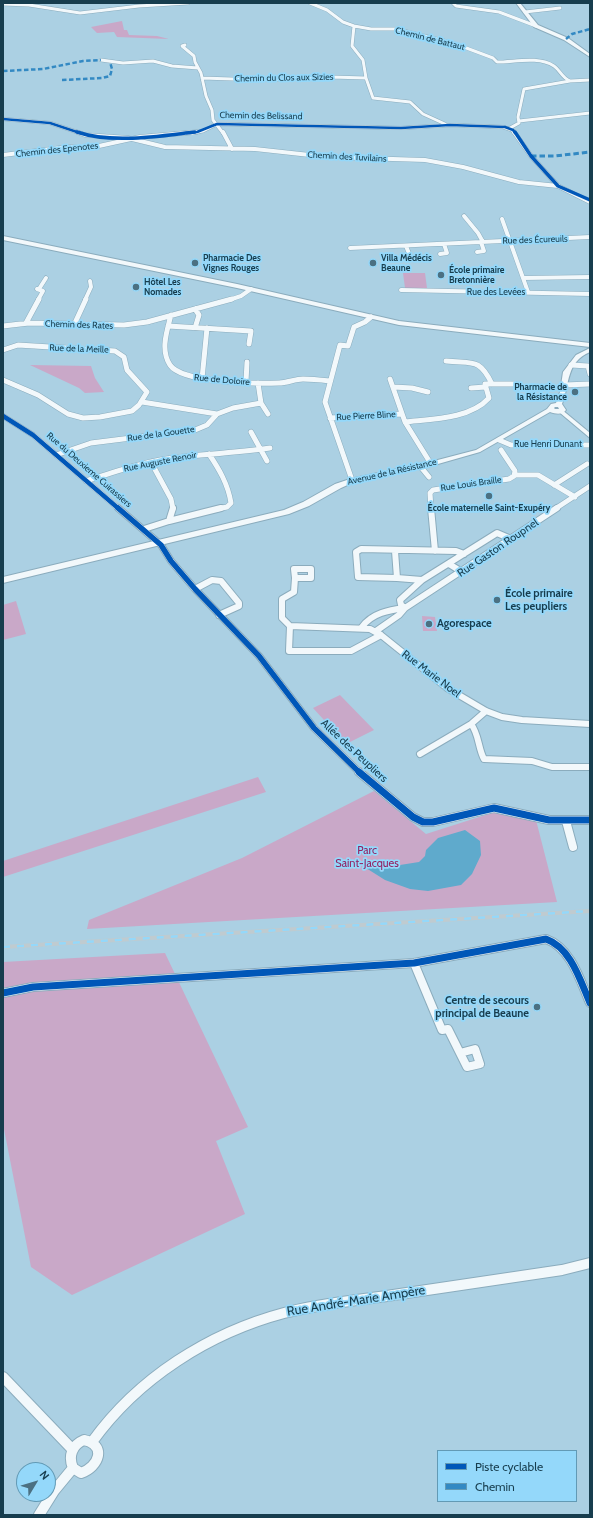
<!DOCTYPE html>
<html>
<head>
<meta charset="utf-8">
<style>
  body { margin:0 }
  #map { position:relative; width:593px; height:1518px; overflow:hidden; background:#abd0e3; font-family:Cabin,sans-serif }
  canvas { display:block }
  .frame { position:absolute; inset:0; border:4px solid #173d4e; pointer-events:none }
  .legend { position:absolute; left:437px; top:1450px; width:140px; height:52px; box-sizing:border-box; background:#94d8fa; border:1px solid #629ab5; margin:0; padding:5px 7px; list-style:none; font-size:12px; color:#173d4e }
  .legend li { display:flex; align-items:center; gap:8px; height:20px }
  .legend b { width:20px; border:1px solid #629ab5 }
  .north { position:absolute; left:16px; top:1462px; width:40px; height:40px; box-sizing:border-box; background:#94d8fa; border:1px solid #629ab5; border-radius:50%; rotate:52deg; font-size:11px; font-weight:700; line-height:16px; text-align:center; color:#173d4e }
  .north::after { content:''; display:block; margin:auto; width:14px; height:18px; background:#4b7082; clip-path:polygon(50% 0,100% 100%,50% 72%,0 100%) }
</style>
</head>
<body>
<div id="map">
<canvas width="593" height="1518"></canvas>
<div class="frame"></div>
<ul class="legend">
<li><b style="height:5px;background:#0057b8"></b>Piste cyclable</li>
<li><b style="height:5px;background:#3389c3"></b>Chemin</li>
</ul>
<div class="north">N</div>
</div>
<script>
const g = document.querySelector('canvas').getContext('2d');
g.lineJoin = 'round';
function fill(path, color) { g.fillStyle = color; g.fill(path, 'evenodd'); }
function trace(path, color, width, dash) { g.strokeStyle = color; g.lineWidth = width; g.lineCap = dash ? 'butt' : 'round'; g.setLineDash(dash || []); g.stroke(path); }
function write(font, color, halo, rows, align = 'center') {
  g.font = font + ' Cabin,sans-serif'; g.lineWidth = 3.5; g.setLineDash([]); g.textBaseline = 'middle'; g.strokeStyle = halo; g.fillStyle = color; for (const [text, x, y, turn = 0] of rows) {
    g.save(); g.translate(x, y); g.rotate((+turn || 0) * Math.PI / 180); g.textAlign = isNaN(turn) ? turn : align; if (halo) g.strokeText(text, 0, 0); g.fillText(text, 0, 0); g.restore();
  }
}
fill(new Path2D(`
  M122,21L124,30H127L129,35L157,36L169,39L117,37L114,32L97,33L91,27Z
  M403,273H425L427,288H405Z
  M30,365L91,366L95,378L104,392L85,393L79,388Z
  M16,601L26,634L3,640V605Z
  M422,616L435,617L437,631H423Z
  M340,695L374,730L346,744L313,708Z
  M258,777L266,792L3,877V861Z
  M374,791L426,834L498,811L536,820L557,902L87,929L89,920L242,858Z
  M165,953L248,1127L216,1141L245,1214L72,1295L31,1267L3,1124V962Z`), '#c9a8c8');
fill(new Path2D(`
  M465,830L480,841L481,855L472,874L461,885L428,891L410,889L385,880L366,868L372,864L400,865L419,862L425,856L426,850L438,838Z`), '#5faacc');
const minorFar5 = new Path2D(`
  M310,3L327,10L343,22L354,26L371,29H396L453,43L493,58L497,62C515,62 538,56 554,66C560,70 562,78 570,81
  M453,3L456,6L499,12L536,26
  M3,4L29,5L80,13L139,6L188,3
  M525,12L560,8
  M354,26L352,46L363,60L366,78L373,98L410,102L423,114L445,124
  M185,45L182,46L194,56L195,62L201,73L206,96L212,110L213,120L223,133
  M101,60L123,63L153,61L172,66L198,68
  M202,78L262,80L331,77L366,78
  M3,119L50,123L80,133
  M519,121L590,113
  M510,128L519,123L518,117L524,89L570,81L590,80
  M192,133L203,131L217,124L401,128L451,125L503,127L512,130L514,133`);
const minorFar4 = new Path2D(`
  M77,132L85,135L128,138L165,147L255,149L328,157L425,160L463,167L519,182L558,186L590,202
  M223,132L232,149
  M514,132L531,156L558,186
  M3,155L68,147L99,146L140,137L197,132
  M464,216L478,233L483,242
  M502,219L528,292
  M406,246L410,256
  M350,248L590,237
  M477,252L484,251L481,242
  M440,254L447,253L444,244
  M523,278L590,277
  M37,289L43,291L38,300
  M39,289L46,278
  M401,290L590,294
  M85,300L91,287L90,281
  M229,300L241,296L251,289`);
const minorFar3 = new Path2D(`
  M195,309L199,315L195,328
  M171,315C167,331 160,350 170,365C182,383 257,384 279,383C287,383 295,379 303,379C312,379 321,380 330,381
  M26,323L39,299
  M74,325L86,299
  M3,326L29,323L124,325L147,322L232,299
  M168,326L251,331L249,344
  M3,350L18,345L115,351L124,357L127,370L147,392L139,405L132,411L100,417L83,418L68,414L38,395L3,380
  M446,361C472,364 479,357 492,384
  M571,365L588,366L590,374
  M202,379L207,328
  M390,379L405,422L431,464
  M246,382L247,362
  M258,383L261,403L268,414
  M564,385L590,384
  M393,387L412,388L428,392
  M471,388L486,387
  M142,402L217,414
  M3,416L33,435L119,509
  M330,418L402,414
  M405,422C432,419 470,419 489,398L485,384H515
  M251,432L267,461
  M499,440L511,445H590
  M209,454C219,469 228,484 231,503L227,507L217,509
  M56,455L91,443L195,430L207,425L217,414L233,408L261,403
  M151,462L171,499L173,509
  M420,466L429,477
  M515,475H538L575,497
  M352,480L325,402L340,345L348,346L354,327L365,322L371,317
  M86,481C117,471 149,460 181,457C211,454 240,452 270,448
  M554,485L587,464
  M431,509L430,493L433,490L509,479L514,476L515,471L501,450
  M555,509L590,486`);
const minorFar2 = new Path2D(`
  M118,508L161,545L171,561L195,589L259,656L314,728L360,773
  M431,508L435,551
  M169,521L173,508
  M144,529L169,521L221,508
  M395,551L397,578L422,580
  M449,564L462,572
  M294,569H311V578H295Z
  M295,578L294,592L282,599V618L290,626L370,629L381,635L447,688L486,711L502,717L522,720L590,724
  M397,578L358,577L356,552L361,549L456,551L464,554
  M195,589L212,580L221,581L239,603V606L219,615
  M405,608L401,605L400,600L422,580L497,533L511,539
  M290,626L289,651H351L381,635
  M362,627C372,613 389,610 405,608
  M376,631L399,615L405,608L557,508
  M471,724C479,734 478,748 484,759L532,761L552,767H590
  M420,754L471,724L486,711`);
const minorFar1 = new Path2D(`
  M359,772L413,817L423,822H433L494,808L549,820H590
  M566,821L573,847
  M414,963L442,1030L448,1029L460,1053
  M3,993L33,987L414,963L546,939C571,948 580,980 590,1003
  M475,1049L480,1064L467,1067L460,1053Z`);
const minor = new Path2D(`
  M3,1377L72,1449
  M84,1440C107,1445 99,1467 81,1473L73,1468C68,1456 72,1445 84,1440Z
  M92,1442C138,1378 209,1333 284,1313C322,1303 362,1300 400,1294C454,1286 508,1278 562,1270L590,1263
  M39,1515L54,1491L73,1468`);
const tertiary = new Path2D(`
  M561,409L590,433V438L559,412V410Z`);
const secondary = new Path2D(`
  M590,348V352C566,362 570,383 562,404L566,410C562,415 556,414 550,412L480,452L431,466L354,482L341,488L309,506L289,514L3,583V577L284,510L303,502L335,484L350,479L430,462L476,450L547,409L551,404L556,403L560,392L563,372L576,355ZM555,407H558L559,409H555L554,408Z`);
const primary = new Path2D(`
  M516,3H520L538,25L568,38L590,54V57L564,40L534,27Z
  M3,236L237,284L399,321L590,343V347L399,325L237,288L3,240Z`);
trace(minorFar5, '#8bacbd', 4);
trace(minorFar4, '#8bacbd', 5);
trace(minorFar3, '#8bacbd', 6);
trace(minorFar2, '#8bacbd', 8);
trace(minorFar1, '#8bacbd', 10);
trace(minor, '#8bacbd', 12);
trace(tertiary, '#8bacbd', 2);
trace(secondary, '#8bacbd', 2);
trace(primary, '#8bacbd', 2);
trace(minorFar5, '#f2f8fb', 3);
trace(minorFar4, '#f2f8fb', 4);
trace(minorFar3, '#f2f8fb', 5);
trace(minorFar2, '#f2f8fb', 6);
trace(minorFar1, '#f2f8fb', 8);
trace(minor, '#f2f8fb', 10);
fill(tertiary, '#f2f8fb');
fill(secondary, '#f2f8fb');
fill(primary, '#f2f8fb');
const rail = new Path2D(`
  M3,947L590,911`);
trace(rail, '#bfcbd0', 4);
trace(rail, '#94d8fa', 2.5, [7]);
trace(new Path2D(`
  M566,39L572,34L590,29
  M3,71L43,69L83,61L101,60
  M62,80L102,78L110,76L112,69L110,62`), '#3389c3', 2.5, [4.5, 2.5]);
trace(new Path2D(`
  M531,156H555L590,152`), '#3389c3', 3, [5.5, 3]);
trace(new Path2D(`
  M3,119L50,123L80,133
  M186,133L197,132L217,124L401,128L450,125L505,127L513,130L515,133`), '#0057b8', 2.5);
trace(new Path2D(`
  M77,132C112,144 159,136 195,132
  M515,132L531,156L558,186L590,200`), '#0057b8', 3.5);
trace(new Path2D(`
  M3,416L33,435L119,509`), '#0057b8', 4.5);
trace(new Path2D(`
  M118,508L161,545L171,561L195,589L259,656L314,728L360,773`), '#0057b8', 5.5);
trace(new Path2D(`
  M359,772L413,817L423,822H433L494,808L549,820H590
  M3,993L33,987L414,963L546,939C571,948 580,980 590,1003`), '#0057b8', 7);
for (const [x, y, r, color] of [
  [195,263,4,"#4b7082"],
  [373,263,4,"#4b7082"],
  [441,275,4,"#4b7082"],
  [136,287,4,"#4b7082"],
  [575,392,4,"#4b7082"],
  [489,496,4,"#4b7082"],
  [497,600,4,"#4b7082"],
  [429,624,4,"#4b7082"],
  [537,1007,4,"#4b7082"]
]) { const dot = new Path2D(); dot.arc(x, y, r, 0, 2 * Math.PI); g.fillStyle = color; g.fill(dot); trace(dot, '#94d8fa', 1.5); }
write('9px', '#173d4e', '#94d8fa', [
  ["Chemin de Battaut",430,39,14],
  ["Chemin du Clos aux Sizies",284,78,-1],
  ["Chemin des Belissand",261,116,1],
  ["Chemin des Epenotes",57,150,-6],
  ["Chemin des Tuvilains",347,157,3],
  ["Rue des Écureuils",535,240,-2],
  ["Rue des Levées",496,292],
  ["Chemin des Rates",79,325,2],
  ["Rue de la Meille",79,349,2],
  ["Rue de Doloire",222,380,5],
  ["Rue Pierre Bline",366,416,-3],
  ["Rue de la Gouette",161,434,-8],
  ["Rue Henri Dunant",548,444],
  ["Rue Auguste Renoir",160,462,-11],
  ["Rue du Deuxieme Cuirassiers",89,470,41],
  ["Avenue de la Résistance",392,472,-13],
  ["Rue Louis Braille",471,484,-8]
]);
write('bold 9px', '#173d4e', '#94d8fa', [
  ["Pharmacie Des",203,258],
  ["Vignes Rouges",203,268],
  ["Villa Médécis",381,258],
  ["Beaune",381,268],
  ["École primaire",449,270],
  ["Bretonnière",449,280],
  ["Hôtel Les",144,282],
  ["Nomades",144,292],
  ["Pharmacie de",567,387,"right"],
  ["la Résistance",567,397,"right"],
  ["École maternelle Saint-Exupéry",489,508,"center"]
], 'left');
write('11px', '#173d4e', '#94d8fa', [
  ["Rue Gaston Roupnel",498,548,-34],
  ["Rue Marie Noel",431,674,37],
  ["Allée des Peupliers",354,751,43]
]);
write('bold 11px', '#173d4e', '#94d8fa', [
  ["École primaire",505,594],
  ["Les peupliers",505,607],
  ["Agorespace",437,624],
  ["Centre de secours",529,1001,"right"],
  ["principal de Beaune",529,1014,"right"]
], 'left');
write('11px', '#922263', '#94d8fa', [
  ["Parc",367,851],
  ["Saint-Jacques",367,864]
]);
write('13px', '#173d4e', '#94d8fa', [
  ["Rue André-Marie Ampère",356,1301,-9]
]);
</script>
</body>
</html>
